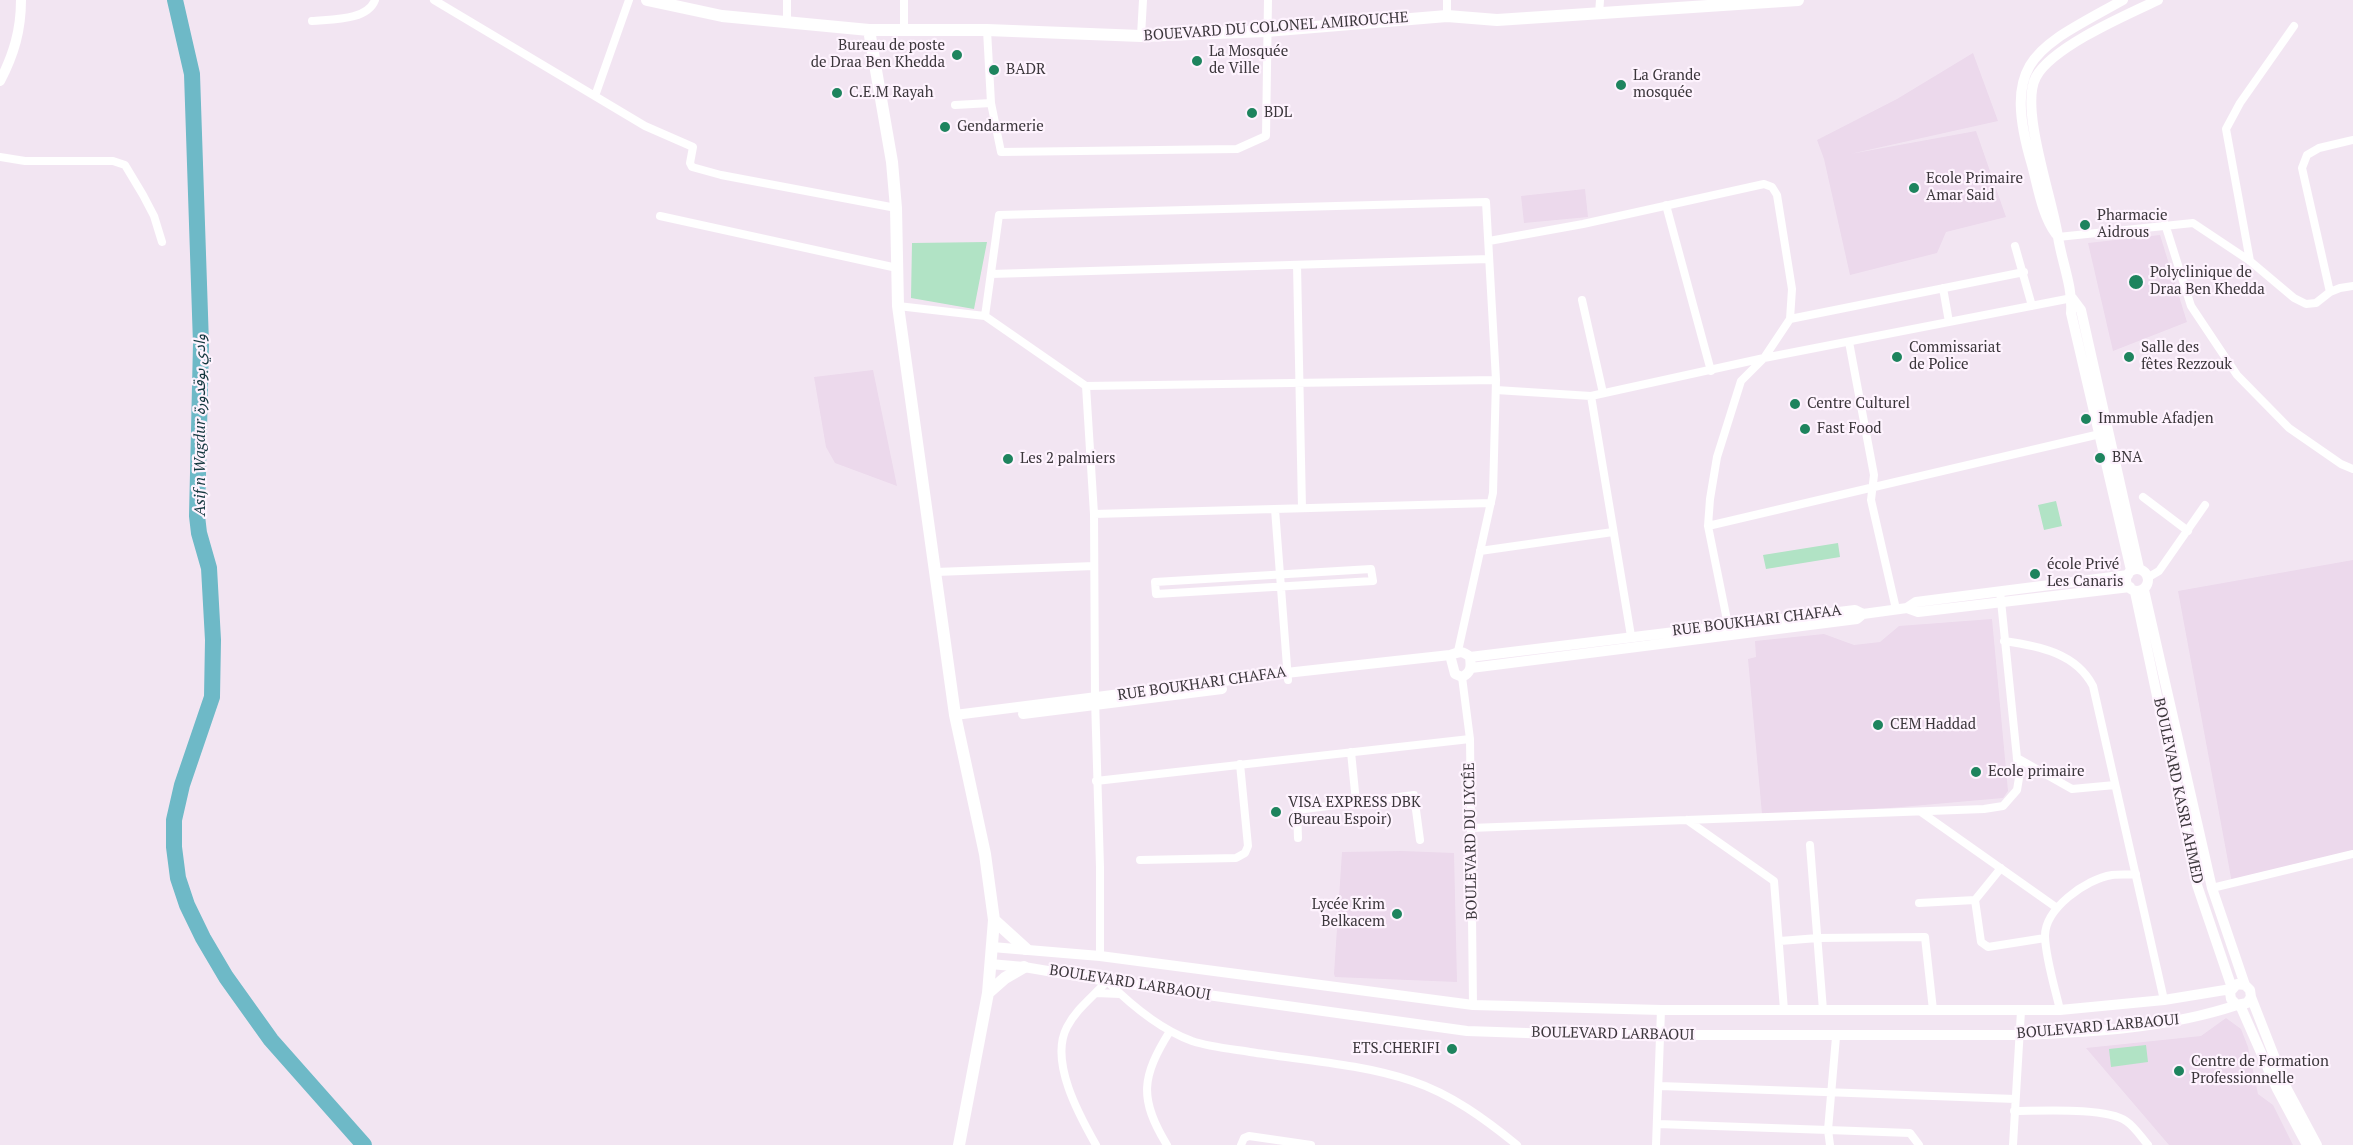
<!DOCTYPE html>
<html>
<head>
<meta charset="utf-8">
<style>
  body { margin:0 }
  canvas { display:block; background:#f2e5f2 }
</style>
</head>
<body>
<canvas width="2353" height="1145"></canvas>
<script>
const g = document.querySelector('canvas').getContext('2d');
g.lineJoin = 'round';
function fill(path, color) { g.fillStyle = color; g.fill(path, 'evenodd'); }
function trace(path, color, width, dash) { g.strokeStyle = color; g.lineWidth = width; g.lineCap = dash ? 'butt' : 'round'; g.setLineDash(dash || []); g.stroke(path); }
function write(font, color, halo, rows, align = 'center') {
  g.font = font + ' "PT Serif","Noto Sans Arabic",serif'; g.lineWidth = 4.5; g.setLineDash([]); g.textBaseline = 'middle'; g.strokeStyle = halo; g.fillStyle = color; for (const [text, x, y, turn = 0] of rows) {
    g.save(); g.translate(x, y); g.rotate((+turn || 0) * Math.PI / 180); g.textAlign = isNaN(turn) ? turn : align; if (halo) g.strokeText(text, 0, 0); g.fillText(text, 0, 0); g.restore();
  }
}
fill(new Path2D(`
  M1973,53L1998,121L1850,154L1976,131L2006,217L1946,232L1937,253L1850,275L1824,159L1817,140L1897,99Z
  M1585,189L1588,217L1524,223L1521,196Z
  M2160,235L2187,322L2113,351L2088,243Z
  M873,370L897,486L835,463L826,447L814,377Z
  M2353,560V854L2232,883L2178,591Z
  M1992,619L2008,791L2003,798L1890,808L1762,814L1748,659L1756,657L1755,641L1824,634L1854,645L1880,642L1899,626Z
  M1402,851L1454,853L1457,982L1335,977L1334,974L1342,852Z
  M2226,1018L2241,1029L2248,1047L2258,1094L2273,1105L2293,1145H2169L2086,1048L2201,1036Z`), '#ecd9ec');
fill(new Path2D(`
  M987,242L974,309L911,298L912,243Z
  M2056,501L2062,526L2044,530L2038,505Z
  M1838,543L1840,557L1766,569L1763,555Z
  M2146,1045L2148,1062L2111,1067L2109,1049Z`), '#b1e3c5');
trace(new Path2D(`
  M175,0L192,74L201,344L197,516L199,533L209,568L213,640L212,697L182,785L174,820V847L178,878L187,905L203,938L226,977L271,1040L364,1145`), '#6eb9c7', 16);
trace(new Path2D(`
  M434,0L645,126L693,147L690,163L692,167L721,175L896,208
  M904,0V30
  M1599,14L1600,0
  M1447,16V0
  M312,21C331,19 367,21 375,0
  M787,23V0
  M1141,36L1143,0
  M595,96L629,0
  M991,103L1001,152L1237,149L1266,136L1268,0
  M955,105L991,103L987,30
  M0,157L25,161H113L125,165L143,195L154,216L162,242
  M1666,205L1711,371
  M660,216L897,268
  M2165,224L2191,306L2237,375L2289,428L2341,464L2353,469
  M2058,237L2193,223L2250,261L2294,298L2306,304L2316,303L2330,292L2340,288L2353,286
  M1489,241L1583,224L1764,184L1772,187L1777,195L1792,289L1790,319L1764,358L1591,396L1496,390
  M2015,246L2032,306
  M2250,261L2226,129L2240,103L2294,26
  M1297,265L1302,508
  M991,274L1489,259
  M1943,288L1949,322
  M2330,292L2302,168L2307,155L2319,148L2353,140
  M1582,300L1603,393
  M898,306L985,316L1086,386
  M985,316L999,215L1486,202L1496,380L1493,493L1458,651
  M1790,319L2024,272
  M1849,342L1874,475L1871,500L1896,609
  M1591,396L1631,636
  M2143,497L2188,531
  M1491,503L1094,514L1086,386L1496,380
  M1275,509L1288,680
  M1094,514L1095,699L1100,867V956
  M1708,526L2100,434
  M1480,551L1613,532
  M1371,569L1373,581L1156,594L1155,582Z
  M936,572L1094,566
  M2147,578L2159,571L2205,505
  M1729,630L1708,526L1710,499L1717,457L1741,381L1764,358L2072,298
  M2004,641C2039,646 2076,653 2093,686L2164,1000
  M1462,677L1470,739L1473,1005
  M1351,752L1356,802
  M2017,758L2072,789L2115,785
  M1096,781L1470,739
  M1921,812L2057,908
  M1687,820L1774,881L1784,1010
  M1470,828L1984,809L2003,806L2017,790L2019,778L2000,591
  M1298,838L1297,810L1414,795L1420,840
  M1810,845L1823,1010
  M1140,860L1236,858L1245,853L1248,846L1240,764
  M2212,888L2353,854
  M1975,900L1981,942L1988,947L2045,938
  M1919,903L1975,900L2001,868
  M1780,941L1818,938L1925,937L1933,1010
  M1096,993L1120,994
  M2060,1010C2055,988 2046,960 2045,937C2044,909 2086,879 2112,875C2120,874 2128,875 2136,874
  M1660,1086L2015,1099
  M2014,1111C2040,1111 2106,1107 2126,1121C2135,1127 2141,1137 2148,1145
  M1658,1124L1828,1130L1836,1037
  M1096,1145C1079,1115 1049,1061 1067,1027C1077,1008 1093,997 1107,981C1131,1005 1159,1029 1192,1041C1210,1047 1231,1049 1250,1052C1301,1060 1363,1064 1412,1081C1451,1094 1485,1119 1517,1145
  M1167,1145C1138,1098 1142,1076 1170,1031
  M1241,1145L1244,1138L1249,1136L1311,1145
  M1656,1145L1661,1010
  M1830,1145L1828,1130L1910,1133L1919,1145
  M2013,1145L2021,1011`), '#fff', 8);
trace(new Path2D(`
  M0,81C14,54 21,30 21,0
  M2056,234C2042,215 2038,187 2032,165C2000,57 2038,48 2123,0
  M2072,298L2081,310L2139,568
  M2126 580a11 11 0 1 1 22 0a11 11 0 1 1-22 0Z
  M2131,570L2071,313C2073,287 2062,263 2058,237C2053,200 2019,108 2036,77C2052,47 2126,15 2158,0
  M2144,590L2212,888L2245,985
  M2135,592L2197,885L2232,988
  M1907,608L1918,612L2130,587
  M1863,614L1907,608L1916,602L2128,575
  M1470,657L1855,610L1863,614
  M1471,668L1857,619L1863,614
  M1023,714L1222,689
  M955,715L1286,673L1450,655C1459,652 1462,650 1470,657C1471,666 1472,672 1462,677L1455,674L1450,655
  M992,947L1100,956L1473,1005L1661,1010H2060L2164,1000L2231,989
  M990,964L1024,967L1107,981L1467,1031L1585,1035H2021C2093,1032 2168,1028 2237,1005
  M2251,997L2247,1003L2237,1005L2231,999L2230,992L2237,984L2245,985L2250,990L2251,997L2287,1089L2317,1145
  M2240,1005L2277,1089L2307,1145`), '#fff', 10);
trace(new Path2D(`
  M647,0L722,16L869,30H987L1141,36L1266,31L1447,16L1497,20L1798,0
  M869,30L892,162L896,208L898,306L955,715L985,854L994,920L988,993L959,1145
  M994,920L1026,949
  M988,993L1005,978L1024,967`), '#fff', 12);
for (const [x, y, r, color] of [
  [957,55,6,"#1e845e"],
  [1197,61,6,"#1e845e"],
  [994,70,6,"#1e845e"],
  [1621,85,6,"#1e845e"],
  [837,93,6,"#1e845e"],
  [1252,113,6,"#1e845e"],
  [945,127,6,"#1e845e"],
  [1914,188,6,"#1e845e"],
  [2085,225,6,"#1e845e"],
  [2136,282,8,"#1e845e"],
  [1897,357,6,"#1e845e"],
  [2129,357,6,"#1e845e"],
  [1795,404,6,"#1e845e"],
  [2086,419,6,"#1e845e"],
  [1805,429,6,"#1e845e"],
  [2100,458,6,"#1e845e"],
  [1008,459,6,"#1e845e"],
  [2035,574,6,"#1e845e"],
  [1878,725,6,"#1e845e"],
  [1976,772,6,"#1e845e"],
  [1276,812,6,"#1e845e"],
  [1397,914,6,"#1e845e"],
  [1452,1049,6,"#1e845e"],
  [2179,1071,6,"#1e845e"]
]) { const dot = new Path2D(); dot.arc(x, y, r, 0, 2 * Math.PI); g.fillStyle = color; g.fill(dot); trace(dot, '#fef3fe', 2); }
write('15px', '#3b363b', '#fef3fe', [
  ["BOUEVARD DU COLONEL AMIROUCHE",1276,27,-4],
  ["RUE BOUKHARI CHAFAA",1757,621,-7],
  ["RUE BOUKHARI CHAFAA",1202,684,-8],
  ["BOULEVARD KASRI AHMED",2178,791,78],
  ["BOULEVARD DU LYCÉE",1471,841,-91],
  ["BOULEVARD LARBAOUI",1130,983,9],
  ["BOULEVARD LARBAOUI",2098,1027,-5],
  ["BOULEVARD LARBAOUI",1613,1034,1]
]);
write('15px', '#3b363b', '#fef3fe', [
  ["Bureau de poste",945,46,"right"],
  ["de Draa Ben Khedda",945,63,"right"],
  ["La Mosquée",1209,52],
  ["de Ville",1209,69],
  ["BADR",1006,70],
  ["La Grande",1633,76],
  ["mosquée",1633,93],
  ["C.E.M Rayah",849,93],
  ["BDL",1264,113],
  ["Gendarmerie",957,127],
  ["Ecole Primaire",1926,179],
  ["Amar Said",1926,196],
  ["Pharmacie",2097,216],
  ["Aidrous",2097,233],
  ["Polyclinique de",2150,273],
  ["Draa Ben Khedda",2150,290],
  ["Commissariat",1909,348],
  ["de Police",1909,365],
  ["Salle des",2141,348],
  ["fêtes Rezzouk",2141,365],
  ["Centre Culturel",1807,404],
  ["Immuble Afadjen",2098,419],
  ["Fast Food",1817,429],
  ["BNA",2112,458],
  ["Les 2 palmiers",1020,459],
  ["école Privé",2047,565],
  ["Les Canaris",2047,582],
  ["CEM Haddad",1890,725],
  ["Ecole primaire",1988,772],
  ["VISA EXPRESS DBK",1288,803],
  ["(Bureau Espoir)",1288,820],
  ["Lycée Krim",1385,905,"right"],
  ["Belkacem",1385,922,"right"],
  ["ETS.CHERIFI",1440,1049,"right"],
  ["Centre de Formation",2191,1062],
  ["Professionnelle",2191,1079]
], 'left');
write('italic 16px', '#12373e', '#fef3fe', [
  ["Asif n Wagdur وادي بوقدورة",200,425,-90]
]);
</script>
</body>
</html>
